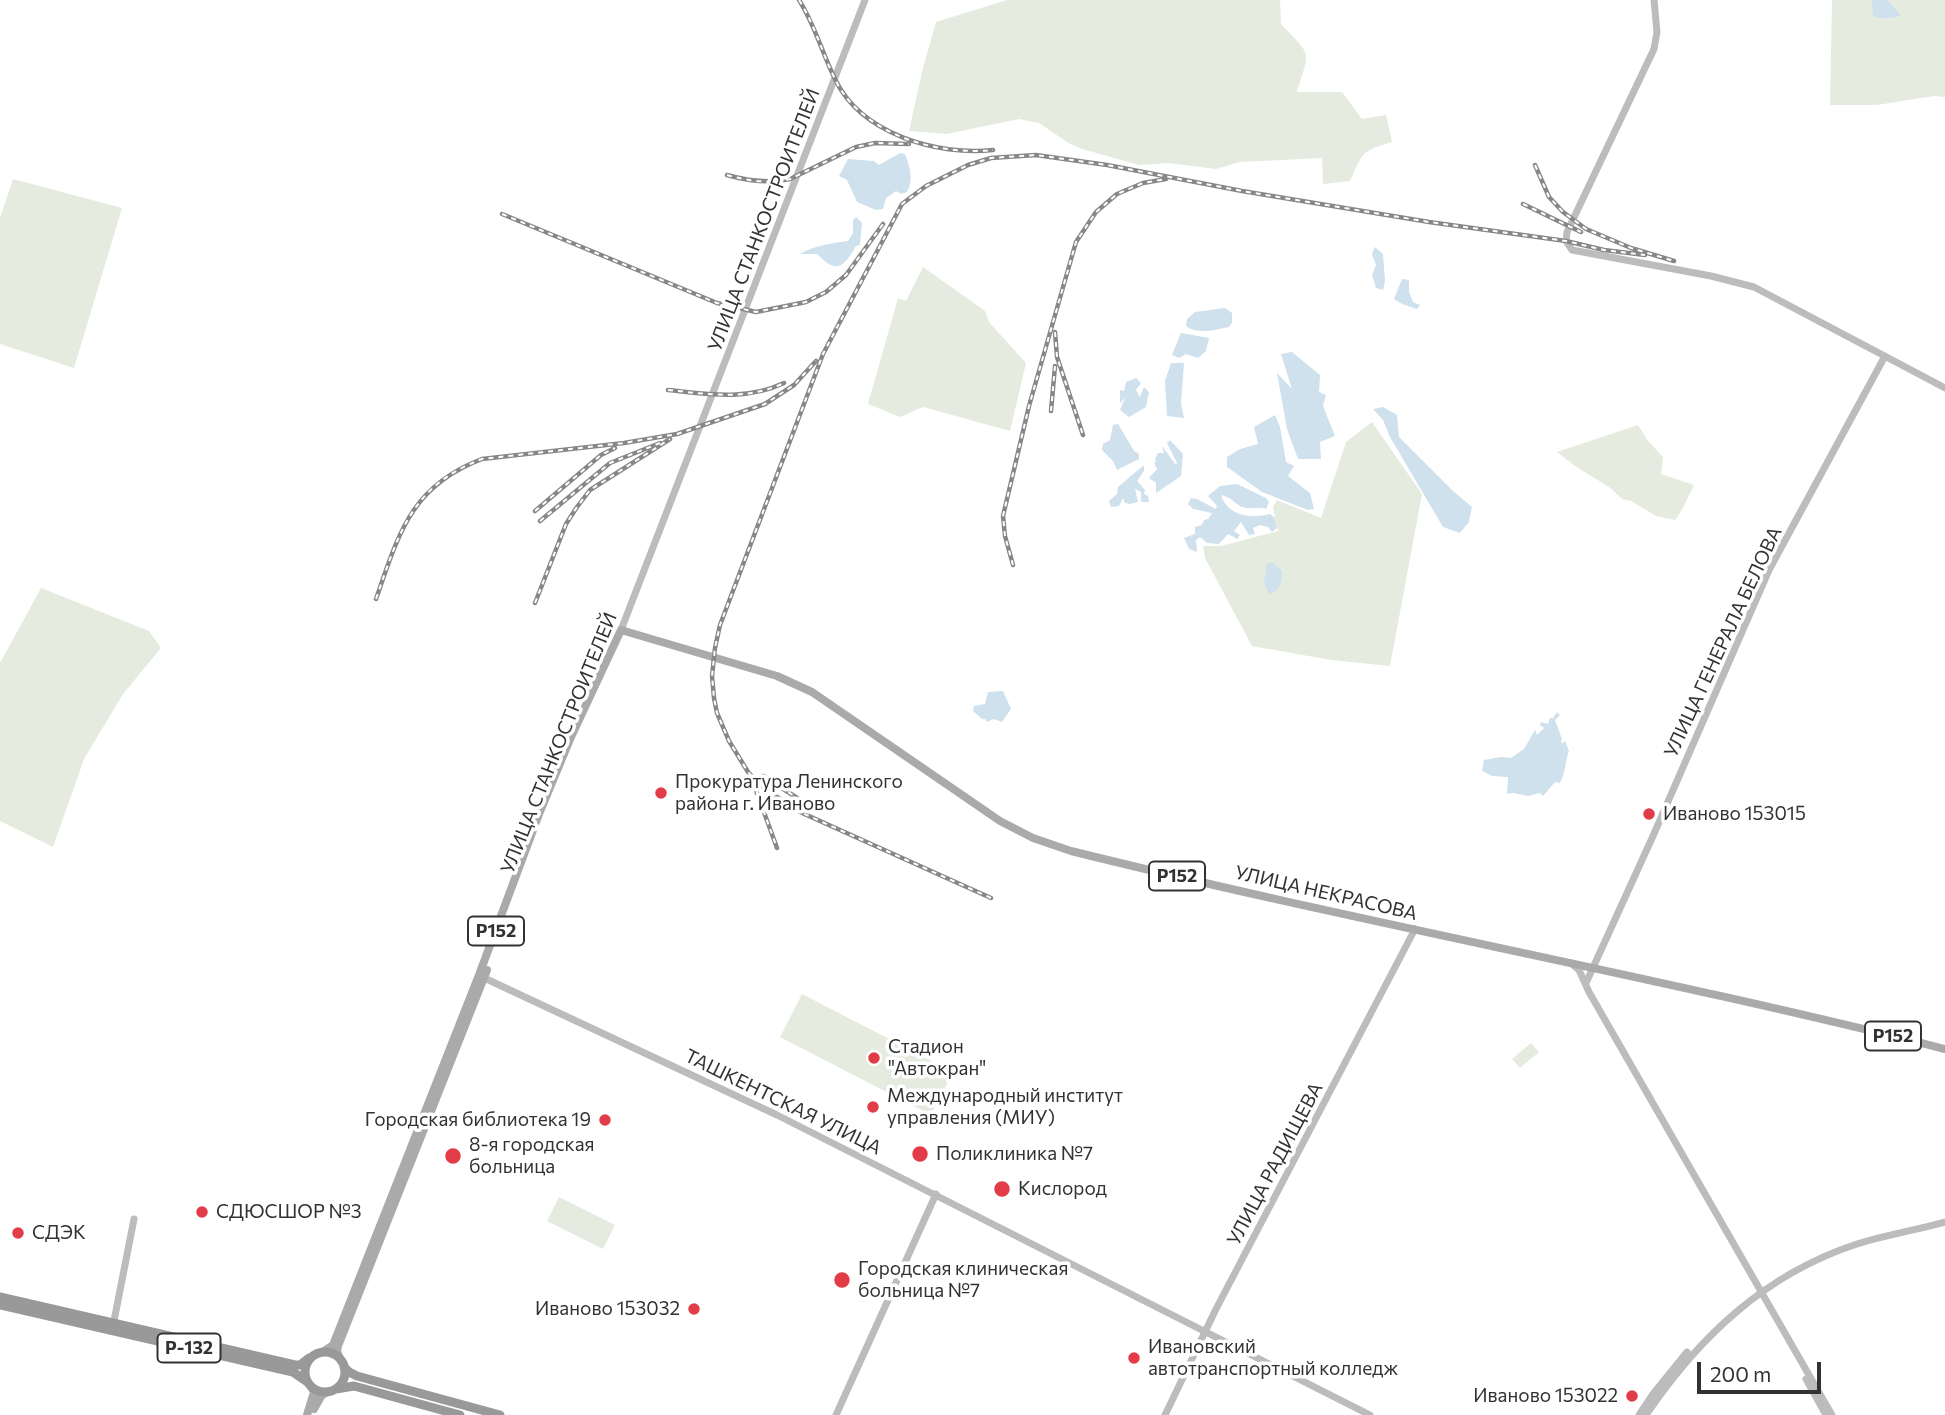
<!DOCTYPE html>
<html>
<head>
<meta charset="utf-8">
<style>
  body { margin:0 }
  #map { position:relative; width:1945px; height:1415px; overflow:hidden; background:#fff; font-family:Commissioner,sans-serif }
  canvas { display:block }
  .scale { position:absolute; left:1697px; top:1362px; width:124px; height:32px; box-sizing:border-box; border:4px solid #323232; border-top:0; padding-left:9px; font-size:21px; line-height:24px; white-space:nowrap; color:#323232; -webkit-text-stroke:5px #fff; paint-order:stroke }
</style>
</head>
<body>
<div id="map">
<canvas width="1945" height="1415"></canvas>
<div class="scale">200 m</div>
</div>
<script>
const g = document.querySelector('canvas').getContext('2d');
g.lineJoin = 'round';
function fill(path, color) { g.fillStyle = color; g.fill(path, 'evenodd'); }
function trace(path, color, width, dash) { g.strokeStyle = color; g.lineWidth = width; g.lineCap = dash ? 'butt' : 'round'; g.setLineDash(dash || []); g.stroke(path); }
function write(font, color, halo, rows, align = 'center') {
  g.font = font + ' Commissioner,sans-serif'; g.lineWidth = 7; g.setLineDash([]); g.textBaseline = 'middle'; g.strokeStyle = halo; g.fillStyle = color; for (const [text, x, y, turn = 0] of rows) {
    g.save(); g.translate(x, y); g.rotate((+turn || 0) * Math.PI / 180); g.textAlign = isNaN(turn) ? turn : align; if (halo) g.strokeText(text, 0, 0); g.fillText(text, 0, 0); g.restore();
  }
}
fill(new Path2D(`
  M1007,0H1280L1281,24C1313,58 1310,49 1297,92H1342L1362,119L1386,115L1392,142C1361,151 1363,152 1350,181L1323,184L1322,158L1240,162L1216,169L1168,163L1139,165L1082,149L1070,144L1039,123L1019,119L947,134L909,131L922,72L936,22Z
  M1832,0H1945V97L1934,96L1877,105H1830Z
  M13,179L122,208L74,368L0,344V218Z
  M923,267L985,311L989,322L1026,363L1010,431L923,407L900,417L868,404L898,298L906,301Z
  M1372,422L1422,494L1390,666L1331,660L1252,646L1205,558L1203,546H1221L1278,531L1273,507L1277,500L1321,518L1346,442Z
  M1638,425L1648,441L1663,457L1661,474L1694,485L1682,510L1675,520L1656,516L1631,501L1622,499L1609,487L1575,466L1557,452Z
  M41,588L149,631L161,648L123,694L84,759L53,847L0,821V663Z
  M802,994L953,1072L931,1115L780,1037Z
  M1531,1043L1539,1052L1520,1068L1512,1059Z
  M559,1197L615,1225L603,1249L547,1221Z`), '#e5ebde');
fill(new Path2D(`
  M1887,0L1900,14V16C1892,18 1880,20 1873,15L1872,0Z
  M900,153L905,154C910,167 914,180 907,192L901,194L896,191L886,198L883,209L876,210L857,202L847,180L839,176L848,159L874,161L879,165Z
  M856,217L862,223L860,245L856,246C842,271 835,272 817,254H800C812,246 833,243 848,241L853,233V220Z
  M1375,247L1383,254L1385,281L1383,290L1376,288L1372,275L1376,265L1372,254Z
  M1402,279L1409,280V292L1413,302L1420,305L1417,309L1402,304L1394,299Z
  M1225,308L1232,313V323L1229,327C1215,330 1198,335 1186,326L1187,319L1195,312Z
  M1181,333L1209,338L1206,351L1198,358L1186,354L1179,358L1172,355Z
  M1292,352L1320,375L1319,392L1326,395L1323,406L1335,436L1320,442L1321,459H1298L1287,429L1277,373L1292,389L1281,354Z
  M1171,363H1184L1181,404L1184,418L1167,416L1165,381Z
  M1136,378L1141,383L1136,390L1140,397L1144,387L1149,392L1146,407L1129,417L1120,410L1125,398L1120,403V390L1124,391L1126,382Z
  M1383,407L1397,415L1399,437L1452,490L1472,507L1469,522L1460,533L1443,527L1390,437L1383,420L1373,409Z
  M1275,415L1280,427L1286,462L1294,466L1288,476L1310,493L1314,509L1308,510L1262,492L1227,467V457L1240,449L1258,444L1254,427Z
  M1118,424L1134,451L1139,454V459L1117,470L1113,461L1102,450L1103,444L1110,440L1113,425Z
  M1170,440L1183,454L1181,476L1156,493V483L1149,478L1157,469L1154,463L1156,461L1155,459L1158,453H1164L1162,446L1176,465L1177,463L1167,443Z
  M1144,465V471L1137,481L1145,490L1144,494L1148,496L1149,502H1141V492L1135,489L1138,502L1130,504L1125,503L1123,498L1119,506L1111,507L1109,501L1117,494L1118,487Z
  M1237,484L1266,498L1269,502L1266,509C1258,506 1251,510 1242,507C1234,503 1231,497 1221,495C1228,516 1250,519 1270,514L1275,518L1277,528L1272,532L1268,527L1260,525L1253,528L1255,534L1249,535L1241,522L1234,531L1240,535L1237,539L1228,534L1219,544L1207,543L1200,537L1196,540L1197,552L1189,549L1184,538L1195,534V527L1202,525L1204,520L1208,519L1212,513L1193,509L1188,504L1191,498L1197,499L1216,509L1217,506L1208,496L1220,486Z
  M1267,563H1273L1282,571C1282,583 1281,590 1269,594L1264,583Z
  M1003,691L1011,709L1002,722L994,719L987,722L985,719H982L973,711L974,706L985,704L988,692Z
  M1557,712L1560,715L1555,720L1562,739L1561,741L1562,744L1565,741L1569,751C1565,761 1566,772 1560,783L1555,782L1543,796L1540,793L1528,796L1513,793L1507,794L1508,777L1492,776L1482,771L1484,760L1501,757L1511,758L1524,749L1535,730L1537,735L1544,728L1540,725L1541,722L1548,724L1550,718H1553Z`), '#cee1ec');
trace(new Path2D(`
  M1654,0L1657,32L1654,49L1567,232L1566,241L1572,250L1711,276L1754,287L1945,388
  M621,630L865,0
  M1571,963L1579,970L1589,992L1832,1415
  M480,976L777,1115L1370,1415
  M1586,983L1653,836L1769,570L1885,356
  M113,1326L134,1219
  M1806,1379L1826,1415
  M836,1415L936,1194
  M1165,1415L1216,1309L1415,929
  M1639,1415L1653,1394L1687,1352
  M1646,1415C1699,1337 1765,1274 1857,1244C1885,1235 1916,1230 1945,1222`), '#bcbcbc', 7);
trace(new Path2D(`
  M324,1351L333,1345L479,975L539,814L571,737L621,630L777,676L812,692L1000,821L1033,838L1071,851C1361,923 1655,976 1945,1049
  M341,1361L337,1351L338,1346L487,970
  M314,1409L322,1395L328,1392
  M307,1415L314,1392L311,1387`), '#aaa', 8);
trace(new Path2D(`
  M0,1297L295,1365H300L309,1358
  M0,1305L293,1372L306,1381
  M305 1372a20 20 0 1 1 40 0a20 20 0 1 1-40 0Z
  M344,1367L349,1372L357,1376L500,1415
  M336,1389L354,1386L460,1415`), '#999', 9);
const rail = new Path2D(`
  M799,0C815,25 822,53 835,79C861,134 937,156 993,150
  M1535,165L1549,197L1563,212L1586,229L1631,248L1674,261
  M727,175C748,181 768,184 790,179L856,147L875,143L909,144
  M1523,204L1581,232
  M502,214L717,303L756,312L806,302L826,292L846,275L883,224
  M1055,332L1057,357L1083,435
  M668,390C708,394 746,401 784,383
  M1051,411L1055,366
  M535,511L601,455L615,448
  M540,521L610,463L660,443
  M1013,565L1005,536L1003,516L1029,406L1076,242L1096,212L1117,194L1143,183L1166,179
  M376,599C399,533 411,486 482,459L624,443L677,434L765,404L794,385L816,361
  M535,603L566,524L577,507L590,490L670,439
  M763,776L816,810
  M753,782L777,848
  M991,898L800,812L761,786L748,772L729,741L717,713L714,698L712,676L715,648L720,625L823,354L902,204L926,186L968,165L991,158L1036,155L1107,165L1242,191L1429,222L1566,241L1604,250L1645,255`);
trace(rail, '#878787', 4.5);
trace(rail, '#fff', 2, [5]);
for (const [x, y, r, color] of [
  [661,793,7,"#e13c48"],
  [1649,814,7,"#e13c48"],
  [874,1058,7,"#e13c48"],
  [873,1107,7,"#e13c48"],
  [605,1120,7,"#e13c48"],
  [920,1154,9,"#e13c48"],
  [453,1156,9,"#e13c48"],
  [1002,1189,9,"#e13c48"],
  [202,1212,7,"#e13c48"],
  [18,1233,7,"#e13c48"],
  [842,1280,9,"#e13c48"],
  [694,1309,7,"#e13c48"],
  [1134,1358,7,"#e13c48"],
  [1632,1396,7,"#e13c48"]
]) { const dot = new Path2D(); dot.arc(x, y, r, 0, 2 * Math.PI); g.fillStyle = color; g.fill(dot); trace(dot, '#fff', 2.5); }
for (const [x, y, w] of [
  [1177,876,56],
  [496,931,56],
  [1893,1036,56],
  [189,1348,63]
]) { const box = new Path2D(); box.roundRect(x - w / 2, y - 14.5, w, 29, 5); g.fillStyle = '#fff'; g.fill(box); trace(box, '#323232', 2); }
write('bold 18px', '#323232', null, [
  ["Р152",1177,876],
  ["Р152",496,931],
  ["Р152",1893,1036],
  ["Р-132",189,1348]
]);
write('19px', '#323232', '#fff', [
  ["УЛИЦА СТАНКОСТРОИТЕЛЕЙ",764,220,-69],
  ["УЛИЦА ГЕНЕРАЛА БЕЛОВА",1723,642,-65],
  ["УЛИЦА СТАНКОСТРОИТЕЛЕЙ",559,743,-68],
  ["УЛИЦА НЕКРАСОВА",1326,893,13],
  ["ТАШКЕНТСКАЯ УЛИЦА",783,1102,26],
  ["УЛИЦА РАДИЩЕВА",1275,1164,-62]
]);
write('19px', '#323232', '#fff', [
  ["Прокуратура Ленинского",675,782],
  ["района г. Иваново",675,804],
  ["Иваново 153015",1663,814],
  ["Стадион",888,1047],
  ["\"Автокран\"",888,1069],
  ["Международный институт",887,1096],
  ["управления (МИУ)",887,1118],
  ["Городская библиотека 19",591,1120,"right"],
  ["8-я городская",469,1145],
  ["больница",469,1167],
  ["Поликлиника №7",936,1154],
  ["Кислород",1018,1189],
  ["СДЮСШОР №3",216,1212],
  ["СДЭК",32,1233],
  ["Городская клиническая",858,1269],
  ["больница №7",858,1291],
  ["Иваново 153032",680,1309,"right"],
  ["Ивановский",1148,1347],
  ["автотранспортный колледж",1148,1369],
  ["Иваново 153022",1618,1396,"right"]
], 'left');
</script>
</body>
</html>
